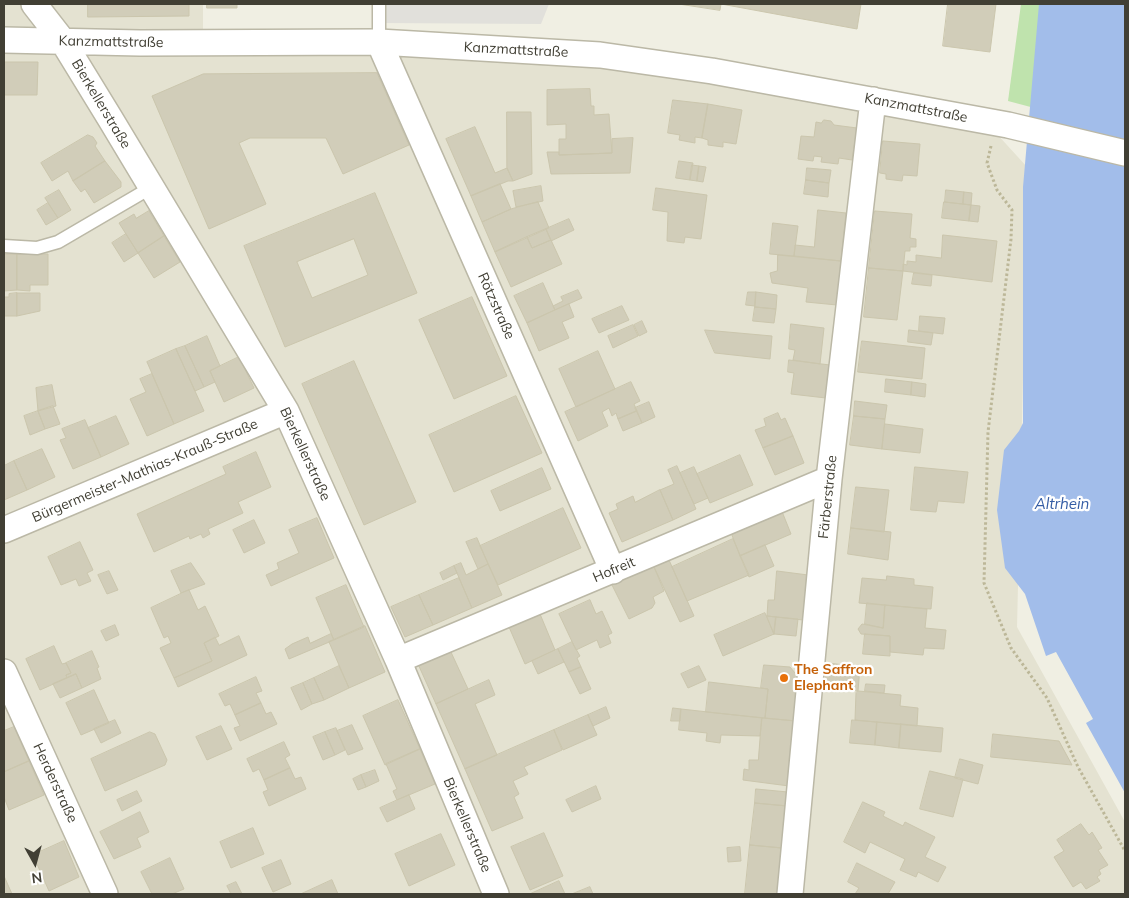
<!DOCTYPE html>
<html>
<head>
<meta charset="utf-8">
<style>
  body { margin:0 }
  #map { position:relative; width:1129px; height:898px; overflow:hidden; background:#f0efe3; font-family:Mulish,sans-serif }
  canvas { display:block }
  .frame { position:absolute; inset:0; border:5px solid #413f34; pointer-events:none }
  .north { position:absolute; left:10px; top:838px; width:50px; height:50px; -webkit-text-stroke:4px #fff; paint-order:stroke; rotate:173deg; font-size:14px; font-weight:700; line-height:20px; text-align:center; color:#413f34 }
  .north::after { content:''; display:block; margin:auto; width:18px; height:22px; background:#413f34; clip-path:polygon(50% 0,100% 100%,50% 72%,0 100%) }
</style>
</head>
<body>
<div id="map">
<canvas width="1129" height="898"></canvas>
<div class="frame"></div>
<div class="north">N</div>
</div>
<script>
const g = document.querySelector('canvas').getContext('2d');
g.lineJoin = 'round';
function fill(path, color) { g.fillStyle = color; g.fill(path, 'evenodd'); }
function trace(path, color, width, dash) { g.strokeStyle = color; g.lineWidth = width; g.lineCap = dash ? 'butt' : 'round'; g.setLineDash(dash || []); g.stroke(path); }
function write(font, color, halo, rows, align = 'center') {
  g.font = font + ' Mulish,sans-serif'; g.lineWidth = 4.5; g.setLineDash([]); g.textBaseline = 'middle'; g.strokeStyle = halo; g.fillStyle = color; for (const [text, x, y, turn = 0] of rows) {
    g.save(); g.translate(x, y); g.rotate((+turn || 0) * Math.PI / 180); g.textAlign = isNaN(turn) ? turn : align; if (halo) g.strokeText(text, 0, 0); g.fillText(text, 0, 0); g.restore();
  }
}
fill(new Path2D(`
  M4,4H203V46L551,39L811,75L985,121L1028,168L1017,627L1125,822V894H4Z`), '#e4e2d1');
fill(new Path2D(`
  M1021,4H1125V132L1008,101Z`), '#bfe3ad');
fill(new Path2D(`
  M379,4H549L541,24L379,23Z`), '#e1e0db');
fill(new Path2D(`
  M1039,4H1125V793L1086,723L1093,719L1056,652L1046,656L1025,594L1005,568L997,510L1004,450L1019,431L1023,423V187Z`), '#a2bdea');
const building = new Path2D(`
  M88,4H189V16L88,17Z
  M207,4H237V8H207Z
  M679,4H861L857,29L721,4L720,10Z
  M948,4H996L990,52L943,46Z
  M4,62H38L37,95H4Z
  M377,73L409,145L343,174L326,138H250L239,143L266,204L209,229L152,96L203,74Z
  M590,89L591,106H594V115L609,114L612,153L559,155V139H566V124L547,125V90Z
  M673,100L708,104L702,138L695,137V143L679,140L680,135L668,133Z
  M708,104L742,110L736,144L723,142V147L708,145V140L702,138Z
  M507,112H531L532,174L513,181L507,168Z
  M824,120L831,121L834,125L857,128L852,160L839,158L838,164L821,162L822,157L814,156L813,161L798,159L801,136L814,137L816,122L821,123Z
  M475,127L495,173L507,168L513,181H508L471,196L446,139Z
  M88,135L93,137L97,143L95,146L105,161L73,181L68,171L52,181L41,163Z
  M633,138L630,173L551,174L547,152H559V155L612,153V139Z
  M883,141L920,144L917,176L903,175L902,181L886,179V174L880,173Z
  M105,161L121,182V187L94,203L85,189L81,192L73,181Z
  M679,161L693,163L690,180L676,178Z
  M692,165L699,166L697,181L690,180Z
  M699,166L706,167L703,182L697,181Z
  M807,168L831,170L829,183L806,180Z
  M806,180L829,183L828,197L804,194Z
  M500,184L511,209L482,222L471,196Z
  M541,186L543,201L516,207L513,191Z
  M656,188L707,195L701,239L685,237L684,243L667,241L668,212L653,210Z
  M59,190L71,210L58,218L45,198Z
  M946,190L964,192L963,204L945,202Z
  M964,192L972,193L971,205L963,204Z
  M375,193L417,293L285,347L244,246ZM354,239L368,275L312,298L297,262Z
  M538,202L549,228L495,252L482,222L511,209Z
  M944,202L971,205L969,221L942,218Z
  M48,203L58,218L46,225L37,210Z
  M971,205L980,206L978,222L969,221Z
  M818,210L846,213L841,261L794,256L795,245L814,247Z
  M149,211L164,236L138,253L119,223L134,214L136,218Z
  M875,211L912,214L910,238L916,239V247H910V251H905L903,271L869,268Z
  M569,219L574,230L551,241L546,229Z
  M773,223L798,226L794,256L770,254Z
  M546,229L551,240L532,248L527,237Z
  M126,234L138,253L124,262L112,243Z
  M943,235L997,241L992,282L903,271V264L907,265V261L916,262V255L941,258Z
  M164,236L180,262L154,278L138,253Z
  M527,237L532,248L551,240L562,264L511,287L495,252Z
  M4,254H17V290L4,291Z
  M17,254H48V285H30V291L17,290Z
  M778,255L841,261L837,305L806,302L808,288L772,283L770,273L777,271Z
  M869,268L903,271L897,320L864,317Z
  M914,273L932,275L931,286L912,284Z
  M543,283L555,310L527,323L514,296Z
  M578,290L582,298L555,310L553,306L563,301L561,297Z
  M748,292H756L755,306L746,305Z
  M756,292L777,295L776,309L755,307Z
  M17,293H40V311L17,316Z
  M17,293V316H4V297H9V294Z
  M472,297L507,376L454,399L419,320Z
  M569,304L574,317L562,322L569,338L539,351L527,323Z
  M622,306L629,320L599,333L592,319Z
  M755,307L776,309L774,323L753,321Z
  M920,316L945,318L943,334L919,331Z
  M642,321L647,332L639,336L634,325Z
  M791,324L824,328L820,364L793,360L795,350L789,349Z
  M633,325L638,336L613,348L608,336Z
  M705,330L772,336L770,359L715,353Z
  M909,330L933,333L931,345L908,342Z
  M207,336L220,366L210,371L215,382L204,387L185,346Z
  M862,341L925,348L922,379L858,372Z
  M185,346L204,387L195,391L176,349Z
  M176,349L204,411L174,424L147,362Z
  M598,351L615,389L576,407L559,369Z
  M239,357L254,388L224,402L210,371Z
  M789,360L830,365L826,398L791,394L794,373L788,372Z
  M354,361L416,502L364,525L302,384Z
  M152,374L174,424L147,436L130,399L146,392L140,379Z
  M886,379L912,382L911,395L885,392Z
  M631,382L640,401L634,404L637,411L618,419L616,413L612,416L609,408L602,412L608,426L578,441L565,412Z
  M912,382L926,384L925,397L911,395Z
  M52,385L56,406L38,411L36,388Z
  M516,396L542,453L454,492L429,435Z
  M855,401L887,405L885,419L854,416Z
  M649,402L655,417L642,423L635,408Z
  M53,406L60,424L45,429L38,411Z
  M38,411L45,429L30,435L24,416Z
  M637,411L642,423L623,431L618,419Z
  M778,413L781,420L785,418L793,436L763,448L755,430L766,426L764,419Z
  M116,416L129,444L101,457L88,428Z
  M854,416L885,419L882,449L850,445Z
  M85,420L101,457L73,469L60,440L66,438L62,429Z
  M885,424L923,429L920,453L882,449Z
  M793,436L804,463L775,475L763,448Z
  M42,449L55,477L27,490L14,461Z
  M256,452L271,487L238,502L243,513L208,529L210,534L203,538L201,534L190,539L189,536L154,552L137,514L226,474L223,467Z
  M740,455L753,485L710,503L697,474Z
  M14,461L27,490L4,500V466Z
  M677,466L696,509L673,520L660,490L674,484L668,470Z
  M694,467L708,498L694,504L680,473Z
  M915,467L968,472L964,503L938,501L936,512L911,510Z
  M542,468L551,489L500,511L491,491Z
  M856,487L889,490L884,532L851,528Z
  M660,490L673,520L622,542L609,513L618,509L616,504L633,496L635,502Z
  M563,508L581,548L498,585L480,546Z
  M781,509L791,534L740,556L730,530Z
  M317,518L334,558L271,586L266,575L279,569L277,563L299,553L289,530Z
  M254,520L265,543L244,553L233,530Z
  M851,528L891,532L888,560L848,554Z
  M477,538L488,564L478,569L466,542Z
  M733,539L749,575L687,601L672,567Z
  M80,542L93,570L87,573L91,581L79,586L76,579L61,585L48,557Z
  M765,545L774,566L749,577L740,556Z
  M669,560L694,616L680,622L654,567Z
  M191,563L205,584L181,593L171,571Z
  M461,563L466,575L488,564L502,595L472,608L454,566Z
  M454,566L457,573L443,580L440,573Z
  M654,567L664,591L653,597L655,603L652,608L629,619L612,585Z
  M109,571L118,590L107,594L98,575Z
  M777,571L808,575L803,620L767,616L768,600H774Z
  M887,576L914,579V585L933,587L931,609L859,603L862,578L886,580Z
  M459,578L472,608L433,625L419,595Z
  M346,585L364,627L334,640L316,598Z
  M189,590L198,610L205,606L219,636L204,643L212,661L174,678L160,648L171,643L168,636L164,638L151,608Z
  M419,595L433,625L405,637L391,607Z
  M590,600L596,614L602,611L612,633L608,635L611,643L600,648L597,640L576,650L559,614Z
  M867,603L885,605L883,628L865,624Z
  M885,605L927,609L925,628L946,630L944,649L924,648L923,655L890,652V636L861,634L858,629L862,624L883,628Z
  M765,613L774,634L723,656L714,635Z
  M540,614L555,650L525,664L509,627Z
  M767,616L776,617L774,634Z
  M776,617L798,619L796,636L774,634Z
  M115,625L119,635L106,641L101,631Z
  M365,626L385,672L349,688L329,642Z
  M331,634L334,640L289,659L285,649L292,644L308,637L310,643Z
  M865,634L890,636V656L863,654Z
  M239,636L247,655L178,687L174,678L212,661L204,643L215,637L219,645Z
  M572,642L580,656L577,658L581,667L569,672L558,649Z
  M54,646L62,664L66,663L71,673L66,675L67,678L40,690L26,659Z
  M558,649L564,662L538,674L532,661Z
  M450,650L468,689L436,704L418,664Z
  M92,651L99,667L97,668L101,679L82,688L76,674L67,678L66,675L71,673L66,663Z
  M828,663L860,667L858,691L825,687Z
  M764,665L790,667L800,679L796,721L765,718L768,689L761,688Z
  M339,666L349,688L324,700L314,678Z
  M699,666L706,680L688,688L681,674Z
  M581,667L591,689L580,694L569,672Z
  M76,674L82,688L60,698L53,684Z
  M256,677L262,691L256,693L261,703L235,715L230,704L225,706L219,694Z
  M314,678L324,700L312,704L303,683Z
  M489,680L495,695L475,704L497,755L465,769L436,704Z
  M709,682L768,689L765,718L706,712Z
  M303,683L312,704L301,710L291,688Z
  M866,684L885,685L884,693L865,691Z
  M94,690L109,723L81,735L66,703Z
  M858,691L901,695L900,706L918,708L917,726L855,720L856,693Z
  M398,700L420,749L385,765L363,716Z
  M261,703L266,714L271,712L277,724L240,741L234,728L240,726L235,715Z
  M606,707L610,718L593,726L588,715Z
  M673,708L681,709L680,721H671Z
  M681,709L762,718L760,736L721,735L720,743L706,741L707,733L679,730Z
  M588,715L597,735L563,750L554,730Z
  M762,718L796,721L789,786L743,780L744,769L749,770V760H758Z
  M115,720L121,733L101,743L94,729Z
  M852,720L877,722L875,745L850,743Z
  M877,722L901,724L899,748L875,745Z
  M901,724L943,728L941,752L899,748Z
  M352,725L363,749L348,755L337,731Z
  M221,726L232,749L207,760L196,737Z
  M14,727L29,761L4,772V731Z
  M336,728L345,750L335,755L325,732Z
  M554,730L562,750L524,767L528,774L513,781L519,794L514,797L523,818L492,831L465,769Z
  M150,732L155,734L167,760L165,765L105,791L91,759Z
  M325,732L335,755L323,760L313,737Z
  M993,734L1059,741L1072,765L991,757Z
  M284,742L290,755L285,758L290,768L264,780L259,769L253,772L247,759Z
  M420,749L435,784L397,800L393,791L397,789L386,764Z
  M960,759L983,765L978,784L955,778Z
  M29,761L44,795L9,810L4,797V772Z
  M290,768L295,779L301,777L306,789L269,806L263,792L268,790L264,780Z
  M375,770L379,781L366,787L361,775Z
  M930,771L963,779L953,817L920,809Z
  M361,775L366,787L358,790L353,779Z
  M596,786L601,799L572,812L566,800Z
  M756,789L788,792L787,806L755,803Z
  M137,791L142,801L122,811L117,800Z
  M409,795L415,809L387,822L380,808Z
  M863,802L885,812L883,816L903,826L905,822L935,837L925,857L946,867L938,882L918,872L916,877L900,870L905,859L870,842L865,853L844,842Z
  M755,803L787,806L782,848L750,845Z
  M140,812L149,832L137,838L141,847L114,859L100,832Z
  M1081,824L1089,835L1092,832L1102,848L1098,850L1108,865L1099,870L1101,874L1097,877L1100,881L1086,889L1081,882L1073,887L1054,857L1064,851L1057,840Z
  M253,828L264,854L231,868L220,842Z
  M544,833L563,876L530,890L511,847Z
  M441,834L455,865L409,886L395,854Z
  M64,841L79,877L49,891L33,855Z
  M750,845L782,848L778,894H745Z
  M740,847L741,861L728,862L727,848Z
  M170,858L184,889L172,894H152L141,872Z
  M281,860L291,884L273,892L262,868Z
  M857,863L895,882L888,894H855L859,888L848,882Z
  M4,876L12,894H4Z
  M332,880L338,894H301Z
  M559,881L565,894H530Z
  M236,882L242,894H231L227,886Z
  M590,887L593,894H572Z`);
fill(building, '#d1cdb9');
trace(building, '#cbc6ad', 1);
const service = new Path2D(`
  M379,42V4
  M4,246L37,248L58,242L152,187`);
const minor = new Path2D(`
  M34,4L62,40L111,120L286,411L398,660L496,894
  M4,40L140,43L379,42L600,55L712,71L1008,125L1125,153
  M379,42L613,571
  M4,530L286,411
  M398,660L829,479
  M4,672L105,894
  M790,894L829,479L873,100`);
trace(service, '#bbb8a6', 15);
trace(minor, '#bbb8a6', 28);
trace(new Path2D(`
  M991,146L987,163L997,190L1012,210L1011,239L988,432L984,583L1011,648L1047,698L1078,767L1125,851`), '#bcb798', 3, [2.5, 2.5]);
trace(service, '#fff', 12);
trace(minor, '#fff', 25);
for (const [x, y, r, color] of [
  [784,678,5,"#e8710a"]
]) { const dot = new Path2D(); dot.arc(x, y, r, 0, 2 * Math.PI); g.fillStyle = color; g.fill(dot); trace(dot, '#fff', 2); }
write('14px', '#413f34', '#fff', [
  ["Kanzmattstraße",111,42,1],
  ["Kanzmattstraße",516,50,3],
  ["Bierkellerstraße",101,104,59],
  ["Kanzmattstraße",916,108,11],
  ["Rötzstraße",496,306,66],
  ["Bierkellerstraße",305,454,65],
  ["Bürgermeister-Mathias-Krauß-Straße",145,471,-23],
  ["Färberstraße",828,497,-84],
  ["Hofreit",614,570,-23],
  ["Herderstraße",55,783,65],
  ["Bierkellerstraße",467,825,67]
]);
write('bold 14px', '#c56008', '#fff', [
  ["The Saffron",794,670],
  ["Elephant",794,686]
], 'left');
write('italic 15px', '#355da5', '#fff', [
  ["Altrhein",1062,504]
]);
</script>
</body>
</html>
